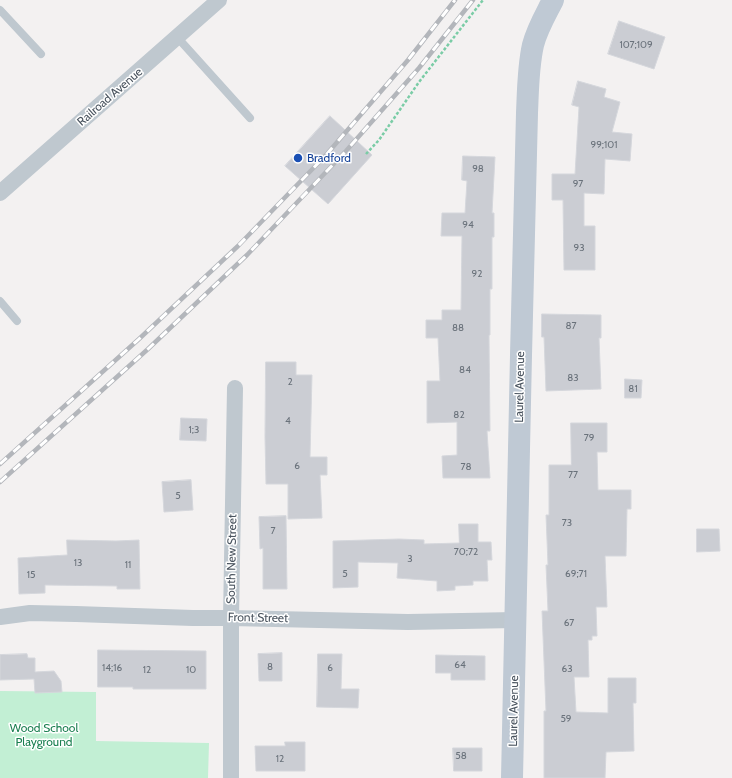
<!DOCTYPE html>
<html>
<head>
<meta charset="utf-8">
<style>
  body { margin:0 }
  canvas { display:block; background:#f3f1f1 }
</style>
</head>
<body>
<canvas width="732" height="778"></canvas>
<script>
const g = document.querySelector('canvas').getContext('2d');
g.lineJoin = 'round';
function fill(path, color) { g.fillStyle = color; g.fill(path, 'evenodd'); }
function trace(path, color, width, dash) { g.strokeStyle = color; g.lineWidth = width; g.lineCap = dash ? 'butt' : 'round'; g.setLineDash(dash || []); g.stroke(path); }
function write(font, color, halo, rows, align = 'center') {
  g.font = font + ' Cabin,sans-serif'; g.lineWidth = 3; g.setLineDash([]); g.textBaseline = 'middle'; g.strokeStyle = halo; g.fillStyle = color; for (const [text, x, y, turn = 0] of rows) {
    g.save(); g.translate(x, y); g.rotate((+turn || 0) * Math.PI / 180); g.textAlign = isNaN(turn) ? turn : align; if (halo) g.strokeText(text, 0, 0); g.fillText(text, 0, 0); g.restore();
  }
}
fill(new Path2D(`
  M0,691L96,692V741L209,743L208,778H0Z`), '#c2efd4');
const building = new Path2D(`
  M619,21L665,37L654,69L608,54Z
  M578,81L606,89L604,97L620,102L612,132L632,134L630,161L605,159L604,194L584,193V226H595V270H564L563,200H552V174H575L579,107L572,105Z
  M330,116L372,155L328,204L285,166Z
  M463,156L495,157L492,213H494V237H492V289H490V335H489L490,431H487L490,478H443L442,456L457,455V422L427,423V381H440L438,338H426V320H442V310H461L462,236H441L442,213H465L467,181L462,180Z
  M542,314L601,315V338H599L601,389L546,391L544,337H542Z
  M266,362H296V375H312L310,457H327V475H320L322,518L288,519V484H266L265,437Z
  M625,379L642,380L641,398H625Z
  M181,418L207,419L206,441L180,440Z
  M571,423H607V452H597L598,490H631V509H627L626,556H605L607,607H596L597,636H592V640H588L589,677H574L576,712L608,713V678H636V703H633L634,751L606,752L605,778H544V711H546L542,611H548L546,565H548L546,515H549V465H571Z
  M191,480L193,510L164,512L162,482Z
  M286,516L287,589H263V548L260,549L259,517Z
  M459,524H478V542H491L492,560H487L488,581H473V585L455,586V590L437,591V581L397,578L398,563L358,562V587L333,588V541L399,539L424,540V544L459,543Z
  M697,529H719L720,551L697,552Z
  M67,540L116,541L139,540L140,589H117V586L45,585V593L19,594L18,558L67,555Z
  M98,650L206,651V689H133V687H98Z
  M282,653V681H259L258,654Z
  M27,654L28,658H35V672L54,671L61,681L62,692L35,693L34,679L0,680V655Z
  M318,654H342L341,689H359L358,708L317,707Z
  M436,655L485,656V680H451V673H436Z
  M285,742H305V771H256L255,746H285Z
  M453,748H482V771H454Z`);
fill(building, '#cbcdd3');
trace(building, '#d5d7dc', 1);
trace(new Path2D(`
  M366,154L379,140L419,82L483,0`), '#7acca6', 2.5, [3, 2]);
trace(new Path2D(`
  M0,10L41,54
  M177,37L250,118
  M0,301L17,321`), '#bfc8cf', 8);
trace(new Path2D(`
  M0,193L219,0
  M0,617L30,613L76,614L193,618H231L408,622L516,620
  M231,778V618L235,388`), '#bfc8cf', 16);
trace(new Path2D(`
  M512,778L521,355L527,113C528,91 528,67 533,45C537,29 546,14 553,0`), '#bfc9d4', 22);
const rail = new Path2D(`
  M0,464L139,339L238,246L326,155L408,60L455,0
  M0,482L148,349L247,255L346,151L419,68L473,0`);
trace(rail, '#b3b6bb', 4.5);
trace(rail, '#fff', 3, [9]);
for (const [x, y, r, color] of [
  [298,158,5,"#1a4fb4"]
]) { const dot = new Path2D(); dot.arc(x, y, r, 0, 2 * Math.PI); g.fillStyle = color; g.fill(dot); trace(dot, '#fff', 1.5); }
write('10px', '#6a727b', null, [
  ["107;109",636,45],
  ["99;101",604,145],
  ["98",478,169],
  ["97",578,184],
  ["94",468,225],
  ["93",579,248],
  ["92",477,274],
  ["87",571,326],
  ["88",458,328],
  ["84",465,370],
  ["83",573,378],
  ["2",290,382],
  ["81",633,389],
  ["82",459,415],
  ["4",288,421],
  ["1;3",194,430],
  ["79",589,438],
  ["6",297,466],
  ["78",466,467],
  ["77",573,475],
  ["5",178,496],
  ["73",567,523],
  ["7",273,531],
  ["70;72",466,552],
  ["3",410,559],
  ["13",78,563],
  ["11",128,565],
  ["5",345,574],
  ["69;71",576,574],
  ["15",31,575],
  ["67",569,623],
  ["64",460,665],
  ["8",270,667],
  ["14;16",112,668],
  ["6",330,668],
  ["63",567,669],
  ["12",147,670],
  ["10",191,670],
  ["59",566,719],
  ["58",461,756],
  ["12",280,759]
]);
write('12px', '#49535e', '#fff', [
  ["Railroad Avenue",110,97,-41],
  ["Laurel Avenue",520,387,-89],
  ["South New Street",232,559,-89],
  ["Front Street",258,618,1],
  ["Laurel Avenue",514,711,-89]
]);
write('12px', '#164399', '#fff', [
  ["Bradford",307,158]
], 'left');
write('12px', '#1a7f50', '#fff', [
  ["Wood School",44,728],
  ["Playground",44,742]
]);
</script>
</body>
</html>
